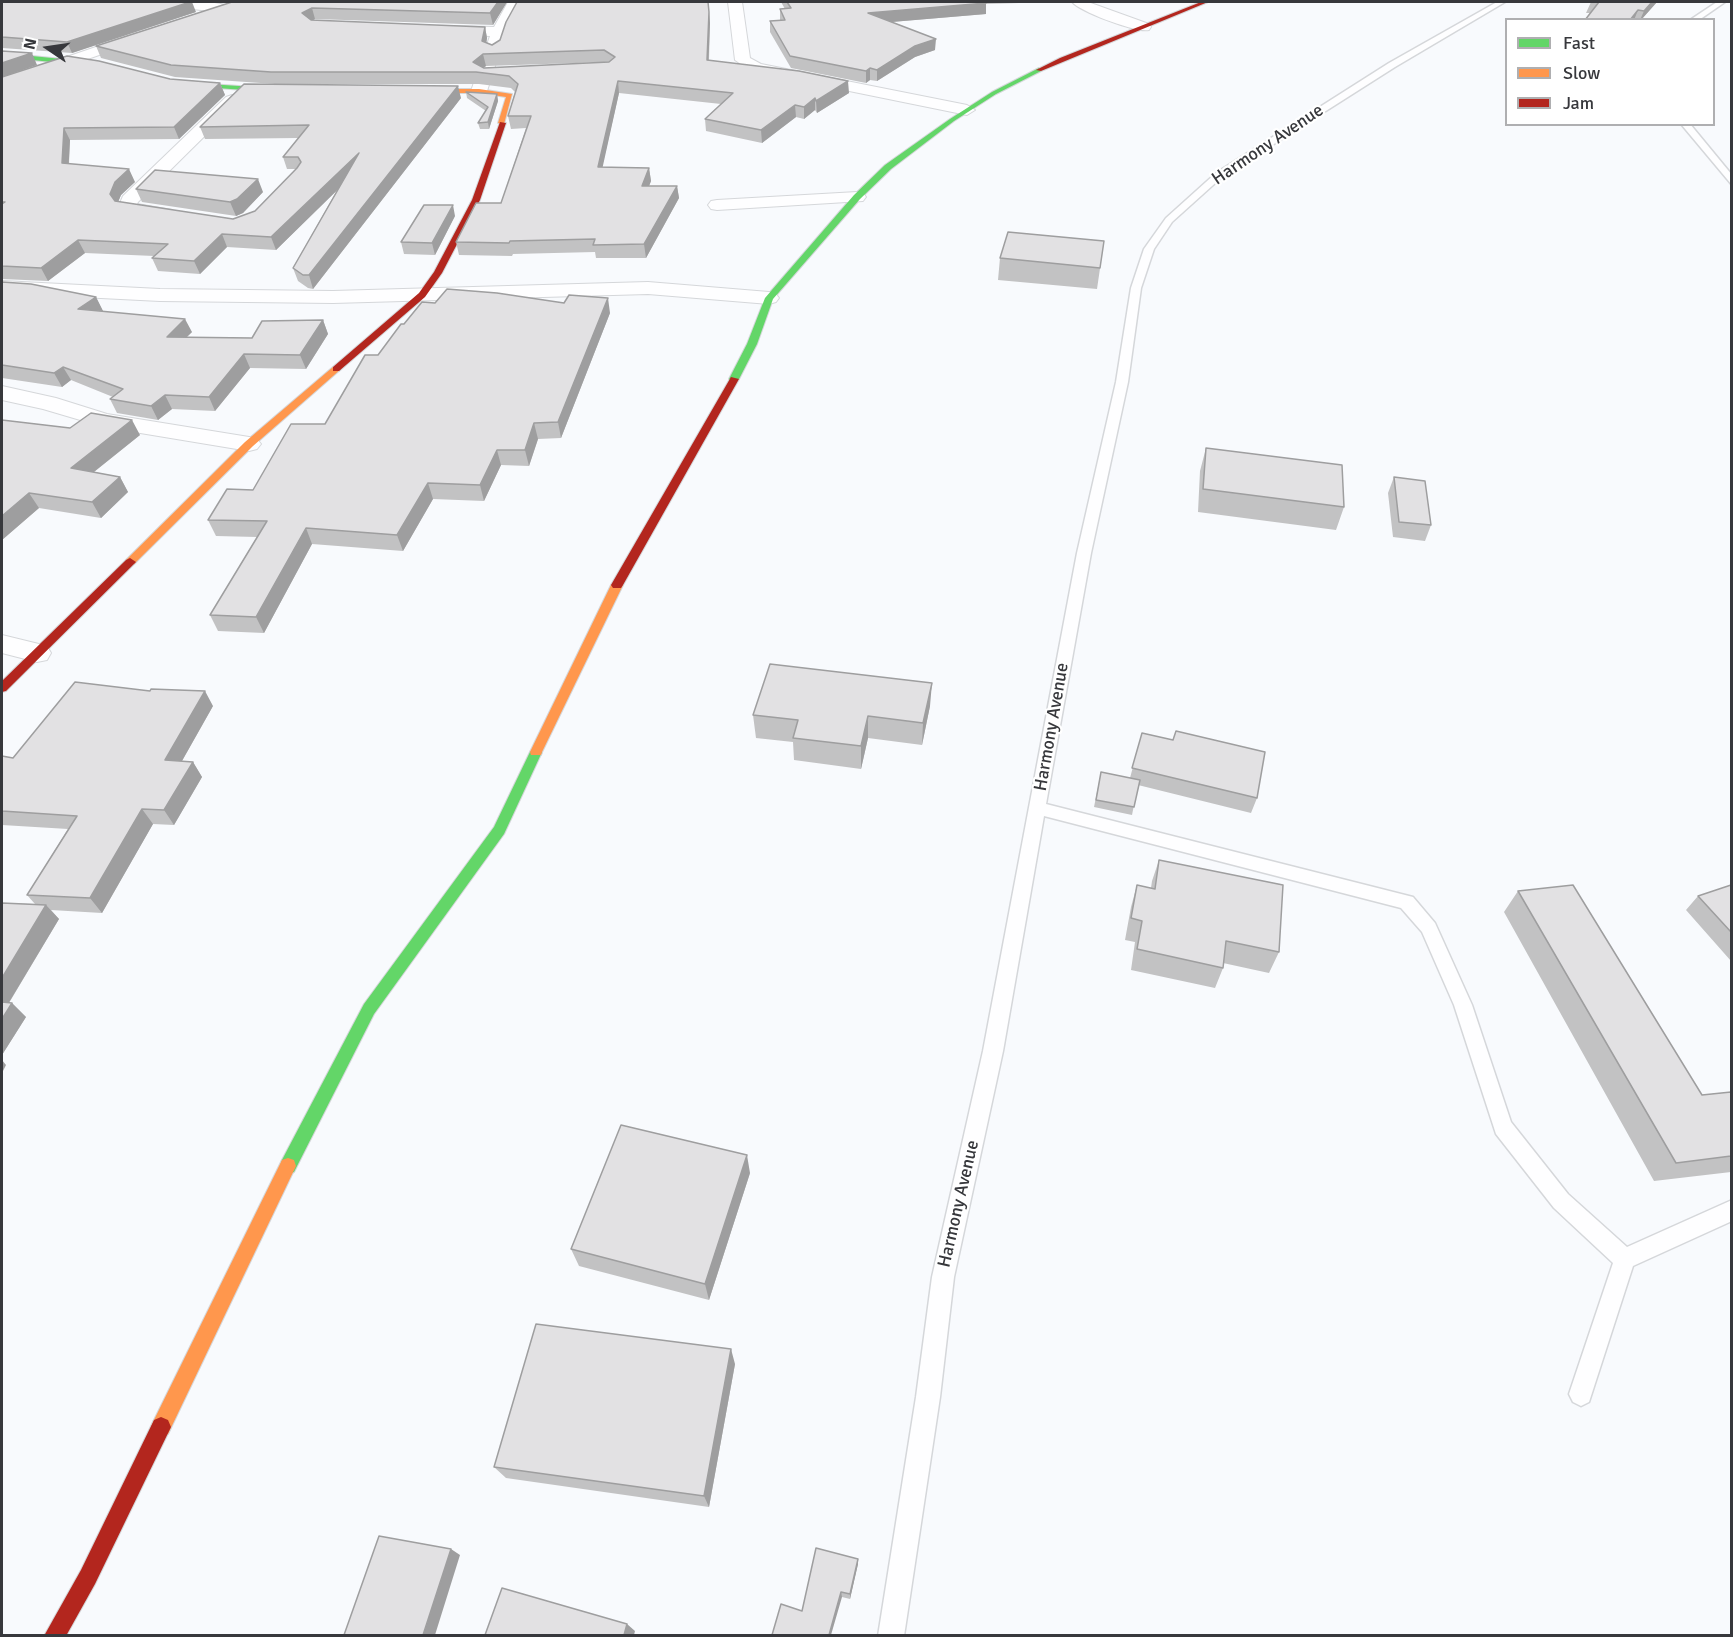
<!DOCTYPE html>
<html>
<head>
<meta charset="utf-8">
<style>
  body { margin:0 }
  #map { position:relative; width:1733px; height:1637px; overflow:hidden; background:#f8fafd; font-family:Signika,sans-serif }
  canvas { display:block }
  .frame { position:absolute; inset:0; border:3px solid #37383c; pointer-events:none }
  .legend { position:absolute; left:1505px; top:18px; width:210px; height:108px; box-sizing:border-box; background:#fff; border:2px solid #afafb1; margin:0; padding:8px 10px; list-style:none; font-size:18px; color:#37383c }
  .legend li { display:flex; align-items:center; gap:12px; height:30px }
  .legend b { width:30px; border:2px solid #afafb1 }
  .north { position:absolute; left:18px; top:18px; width:60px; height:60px; -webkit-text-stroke:4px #fff; paint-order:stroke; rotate:283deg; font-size:16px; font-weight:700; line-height:24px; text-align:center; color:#37383c }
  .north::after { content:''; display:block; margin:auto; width:21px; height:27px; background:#37383c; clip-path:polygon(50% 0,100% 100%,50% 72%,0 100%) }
</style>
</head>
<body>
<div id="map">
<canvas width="1733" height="1637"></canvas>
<div class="frame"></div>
<ul class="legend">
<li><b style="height:8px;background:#63d668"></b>Fast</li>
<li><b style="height:8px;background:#ff974d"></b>Slow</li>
<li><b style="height:8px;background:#b3261e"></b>Jam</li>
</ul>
<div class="north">N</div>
</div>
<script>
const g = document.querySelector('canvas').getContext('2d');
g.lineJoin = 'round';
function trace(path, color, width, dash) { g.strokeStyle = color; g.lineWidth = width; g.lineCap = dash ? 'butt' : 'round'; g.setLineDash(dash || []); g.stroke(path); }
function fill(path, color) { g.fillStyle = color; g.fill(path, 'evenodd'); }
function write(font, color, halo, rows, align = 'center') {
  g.font = font + ' Signika,sans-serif'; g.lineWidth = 4.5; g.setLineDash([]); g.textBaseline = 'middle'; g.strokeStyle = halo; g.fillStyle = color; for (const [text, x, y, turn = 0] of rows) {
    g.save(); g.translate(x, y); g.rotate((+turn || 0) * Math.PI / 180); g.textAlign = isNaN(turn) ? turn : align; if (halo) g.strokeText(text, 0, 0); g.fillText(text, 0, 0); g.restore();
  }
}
const lane = new Path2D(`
  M1497,2H1505L1395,67L1222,177L1172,222L1154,249L1141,288L1128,382L1091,553L1046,804L1413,897L1435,923L1472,1005L1511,1122L1568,1194L1627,1247L1732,1200V1221L1633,1266L1589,1402L1581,1406L1573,1402L1569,1394L1613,1263L1554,1208L1496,1134L1454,1005L1422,932L1401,908L1044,816L1003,1051L954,1277L940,1397L904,1636H878L916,1397L932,1277L983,1051L1077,553L1116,382L1131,288L1144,249L1166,218L1216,173L1389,63Z
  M1717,2H1725L1699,20H1690Z
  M1681,124H1690L1732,175V185Z`);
const street = new Path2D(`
  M160,2C175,0 223,0 234,9L227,13L167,6Z
  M508,2H522L506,32L487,91L485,94H473L471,91L490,36L443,34L436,30L443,26L494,27Z
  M728,2H742L750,58L761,64L967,105L975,110L967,115L751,71L735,60Z
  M1072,2H1088L1149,24L1151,27L1149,30C1136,33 1081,12 1072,2Z
  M137,33L144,37L142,40L2,89V79Z
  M232,95L240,100L238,103L138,202L137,204L172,210L174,214L172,218L165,220L121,212L118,208L123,196L226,97Z
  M857,192L863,193L866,197L863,201L717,210L711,209L708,205L711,201L717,200Z
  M2,281L160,289L333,291L648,282L769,292L776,294L779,298L776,302L769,304L648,294L333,303L160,301L2,293Z
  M2,386L56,398L107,414L249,437L257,439L261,444L257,449L249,451L104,427L43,409L2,400Z
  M2,635L47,646L51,653L47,660L37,662L2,653Z`);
const fast = new Path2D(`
  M2,53L102,63L105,65L102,67L2,57Z
  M1039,68L1041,71L996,94L954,121L891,169L860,199L773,299L757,344L739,379L731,381L729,379L747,344L765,298L854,195L885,165L950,119L992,92Z
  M178,82L285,89L288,91L285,93L176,85Z
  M536,747L542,752L504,834L374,1014L294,1172L288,1174L282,1172L280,1166L282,1160L364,1004L494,827L530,752Z`);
const slow = new Path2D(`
  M479,89L512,94L504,124L498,123L506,97L479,93H415L412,91L415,89Z
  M333,367L341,369L253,446L134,564H126V560L245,442Z
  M617,581L623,585L542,752L541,755H531L530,752L611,585Z
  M288,1158L294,1160L296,1166L168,1434L161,1437L154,1434L151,1427L154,1420L282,1160Z`);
const jam = new Path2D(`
  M1201,2H1208L1041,71L1036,70L1060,58Z
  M500,122L506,123L480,200L442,273L425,297L339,371H333V367L419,293L434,272L472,200Z
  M731,377L739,379L623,585L621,588H613L611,585Z
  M130,558L136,562L134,564L6,691L2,692V681L126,560Z
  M161,1417L168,1420L171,1427L95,1584L66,1636H44L81,1570L154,1420Z`);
trace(lane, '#d5d7da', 3);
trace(street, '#d5d7da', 2);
trace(fast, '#d5d7da', 2);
trace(slow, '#d5d7da', 2);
trace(jam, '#d5d7da', 2);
fill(lane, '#fefeff');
fill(street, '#fefeff');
fill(fast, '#63d668');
fill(slow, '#ff974d');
fill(jam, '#b3261e');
fill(new Path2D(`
  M2,2L196,12L72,53L2,48Z
  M232,2H507L493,25L315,19L313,20L485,27L487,38L486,43L492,45L709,12L710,23L709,60L849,93L817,113L815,110L804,119L796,117L762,143L706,131L705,119L721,104L619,93L602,167L649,168L651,181L649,186H677L679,198L646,258H596L595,252L513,254L512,256L459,255L456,242L501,203L526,128L511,129L508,116L515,92L511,88L479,84H275L175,77L101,58L96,46ZM606,62L607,63L483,68L486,66Z
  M781,2H1053L986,4V14L891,22L935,50L915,57L877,81L870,80L866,83L791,68L770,32V21L780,20V9H785Z
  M1591,2H1657L1641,20H1585L1590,13H1586Z
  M2,51L37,65L5,76L170,79L220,83L225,95L179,139L70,140L69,164L135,182L121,195L118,202L233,219L255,211L296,169H287L283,157L298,138L205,139L200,127L461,98L313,289L308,288L298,281L293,268L337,190L276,250L227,247L200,274L158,271L152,258L154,256L85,253L48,281L2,279Z
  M466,92L497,94L498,101L489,129H480L478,123L486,111L467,98Z
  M136,189L263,192L243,213L236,216L142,202Z
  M455,216L435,255L404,254L401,242Z
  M1104,241L1097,289L998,280L1000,258Z
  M2,282L96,297L103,311L192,332L187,337L252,338L323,320L328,334L306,369L250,368L215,411L172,409L158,420L117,413L110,399L113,397L71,380L62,387L2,378Z
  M610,313L561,438L538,439L529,466L501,465L484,501L433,499L403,551L312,544L264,633L218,631L210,615L257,537L216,536L208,520L253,490L325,424L378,355Z
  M2,420L70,428L140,435L94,472L120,477L128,492L101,518L39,508L2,540Z
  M1206,448L1344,507L1336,530L1198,512L1200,471Z
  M1394,477L1431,525L1425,541L1393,537L1388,493Z
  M213,706L182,761L193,762L202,777L174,825L153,824L102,913L51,910L59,919L9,1003H12L26,1017L2,1055V903L35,904L27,895L68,829L2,825V756L13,758Z
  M930,706L922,745L868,738L861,769L794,760L793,742L756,738L753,715Z
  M1142,733L1257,798L1251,813L1138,785L1132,815L1094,807L1101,772L1130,778Z
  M1159,860L1279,952L1269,973L1223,963V968L1215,988L1131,970L1135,942L1125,940L1131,907L1137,885L1151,888L1152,881Z
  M1731,885V961L1686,910L1698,896Z
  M1518,891L1702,1095L1731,1092V1172L1654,1181L1504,912Z
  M750,1173L709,1300L579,1266L571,1249Z
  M735,1364L709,1507L506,1478L494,1467Z
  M858,1559V1564L850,1599L842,1597L802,1611Z`), '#c2c2c3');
fill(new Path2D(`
  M190,2H192L196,12L72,53L67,42Z
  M498,2H507L493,25L490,13Z
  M1652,2H1657L1641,20H1640L1644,11Z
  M986,3V14L868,24V13Z
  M312,8L315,19L306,24L302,13Z
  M1638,10L1634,20H1630Z
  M709,12L710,23L708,71L707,60Z
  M485,27L487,38L485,53L482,41Z
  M936,39L935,50L915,57L877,81V70L915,46Z
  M32,53L37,65L2,77V63Z
  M483,54L486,66L478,72L473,62Z
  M870,68V80L866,83V71Z
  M618,81L619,93L600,179L598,167Z
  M848,81L849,93L817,113L816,101Z
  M220,83L225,95L179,139L174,127Z
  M458,86L461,98L313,289L309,275Z
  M497,94L498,101L489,129L488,122Z
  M815,98V110L804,119V107Z
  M795,105L796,117L762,143L761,130Z
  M64,128L70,140L68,176L62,163Z
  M359,153L362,166L276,250L271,237Z
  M649,168L651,181L644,199L642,186Z
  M129,169L135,182L121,195L116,207L110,194L115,182Z
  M258,179L263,192L243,213L236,216L230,202Z
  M677,186L679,198L646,258L644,244Z
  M453,205L455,216L435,255L432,243Z
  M222,234L227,247L200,274L194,261Z
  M78,240L85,253L48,281L41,268Z
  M96,297L103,311L78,309Z
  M608,298L610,313L561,438L558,422Z
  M185,319L192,332L173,350L167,337Z
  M323,320L328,334L306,369L300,355Z
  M244,354L250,368L215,411L209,397Z
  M63,367L71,380L62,387L54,373Z
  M165,395L172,409L158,420L151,406Z
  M132,420L140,435L80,483L71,468Z
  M534,423L538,439L529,466L525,450Z
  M497,450L501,465L484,501L480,485Z
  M120,477L128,492L101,518L92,502Z
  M428,483L433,499L403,551L397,535Z
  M29,493L39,508L2,540V516Z
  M306,528L312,544L264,633L256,617Z
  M932,683L930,706L922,745L923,723Z
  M205,691L213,706L174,775L165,760Z
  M868,716V738L861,769V746Z
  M193,762L202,777L174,825L164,810Z
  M142,809L153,824L102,913L90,898Z
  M46,905L59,919L2,1014V978Z
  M12,1003L26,1017L2,1055V1019Z
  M2,1060L6,1065L2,1073Z
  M747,1155L750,1173L709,1300L705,1284Z
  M731,1349L735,1364L709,1507L704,1496Z
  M451,1549L460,1555L435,1635H423Z
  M858,1559V1564L850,1599V1594Z
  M841,1592L842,1597L831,1635H829Z
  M627,1624L635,1631L634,1635H624Z`), '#9e9e9f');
const building = new Path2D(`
  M2,2H190L67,42L2,37Z
  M232,2H498L490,13L312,8L302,13L311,20L485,27L482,41L492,45L500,40L506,22L517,2H708L709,12L707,60L799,71L848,81L816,101L815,98L804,107L795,105L761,130L705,119L733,93L618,81L598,167L649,168L642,186H677L644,244L593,245L595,239L510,241L509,243L456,242L476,203H501L531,116H508L518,84L509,76L476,72H271L171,65L96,46ZM604,50L615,57L609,62L484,68L473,62L483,54Z
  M787,2H985L986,3L868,13L936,39L915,46L877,70L870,68L866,71L790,56L770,21L785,20L780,9L791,8Z
  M1594,2H1652L1644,11L1638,10L1630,20H1585L1599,2Z
  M2,51L32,53L2,63Z
  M67,56L99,61L170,79L220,83L174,127L64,128L62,163L129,169L115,182L110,194L115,201L233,219L255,211L297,168L301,162L298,157H283L309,125L200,127L244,84L458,86L309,275H303L293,268L359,153L271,237L222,234L194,261L152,258L168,244L78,240L41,268L2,266V204L5,202H2V77Z
  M466,92L497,94L488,122L478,123L488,107Z
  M155,170L258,179L237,199L230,202L136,189Z
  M424,205H453L432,243L401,242Z
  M1008,232L1104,241L1100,268L1000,258Z
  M2,282L31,284L96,297L78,309L185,319L167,337L252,338L262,321L323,320L300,355L244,354L209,397L165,395L151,406L110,399L123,389L63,367L54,373L2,365Z
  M447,289L497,293L564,303L569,295L608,298L558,422L534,423L525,450H497L480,485L428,483L397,535L306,528L256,617L210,615L267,521L208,520L227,489L253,490L291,424H325L365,355H378L401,324H404L422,302L435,303Z
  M91,413L132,420L71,468L120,477L92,502L29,493L2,516V420L70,428Z
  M1206,448L1342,465L1344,507L1203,489Z
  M1394,477L1425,481L1431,525L1399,522Z
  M770,664L932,683L923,723L868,716L861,746L793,738L798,720L753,715Z
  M75,682L150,691L151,689L205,691L165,760L193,762L164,810L142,809L90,898L27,895L77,816L2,811V756L13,758Z
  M1176,731L1265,752L1257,798L1132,768L1142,733L1173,740Z
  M1101,772L1140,780L1134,807L1096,800Z
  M1159,860L1283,885L1279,952L1226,941L1223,968L1137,949L1142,921L1131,918L1137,885L1155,889Z
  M1573,885L1702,1095L1731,1092V1156L1676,1163L1518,891Z
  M1731,885V932L1698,896Z
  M2,903L46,905L2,978Z
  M2,1002L12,1003L2,1019Z
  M621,1125L747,1155L705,1284L571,1249Z
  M536,1324L731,1349L704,1496L494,1467Z
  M379,1536L451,1549L423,1635H344Z
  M816,1548L858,1559L850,1594L841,1592L829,1635H772L781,1604L802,1611Z
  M502,1588L627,1624L624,1635H485Z`);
fill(building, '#e2e1e3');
trace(building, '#9e9e9f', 1.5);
write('18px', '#37383c', '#fff', [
  ["Harmony Avenue",1268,145,-34],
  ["Harmony Avenue",1052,727,-80],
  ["Harmony Avenue",959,1204,-77]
]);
</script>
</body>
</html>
